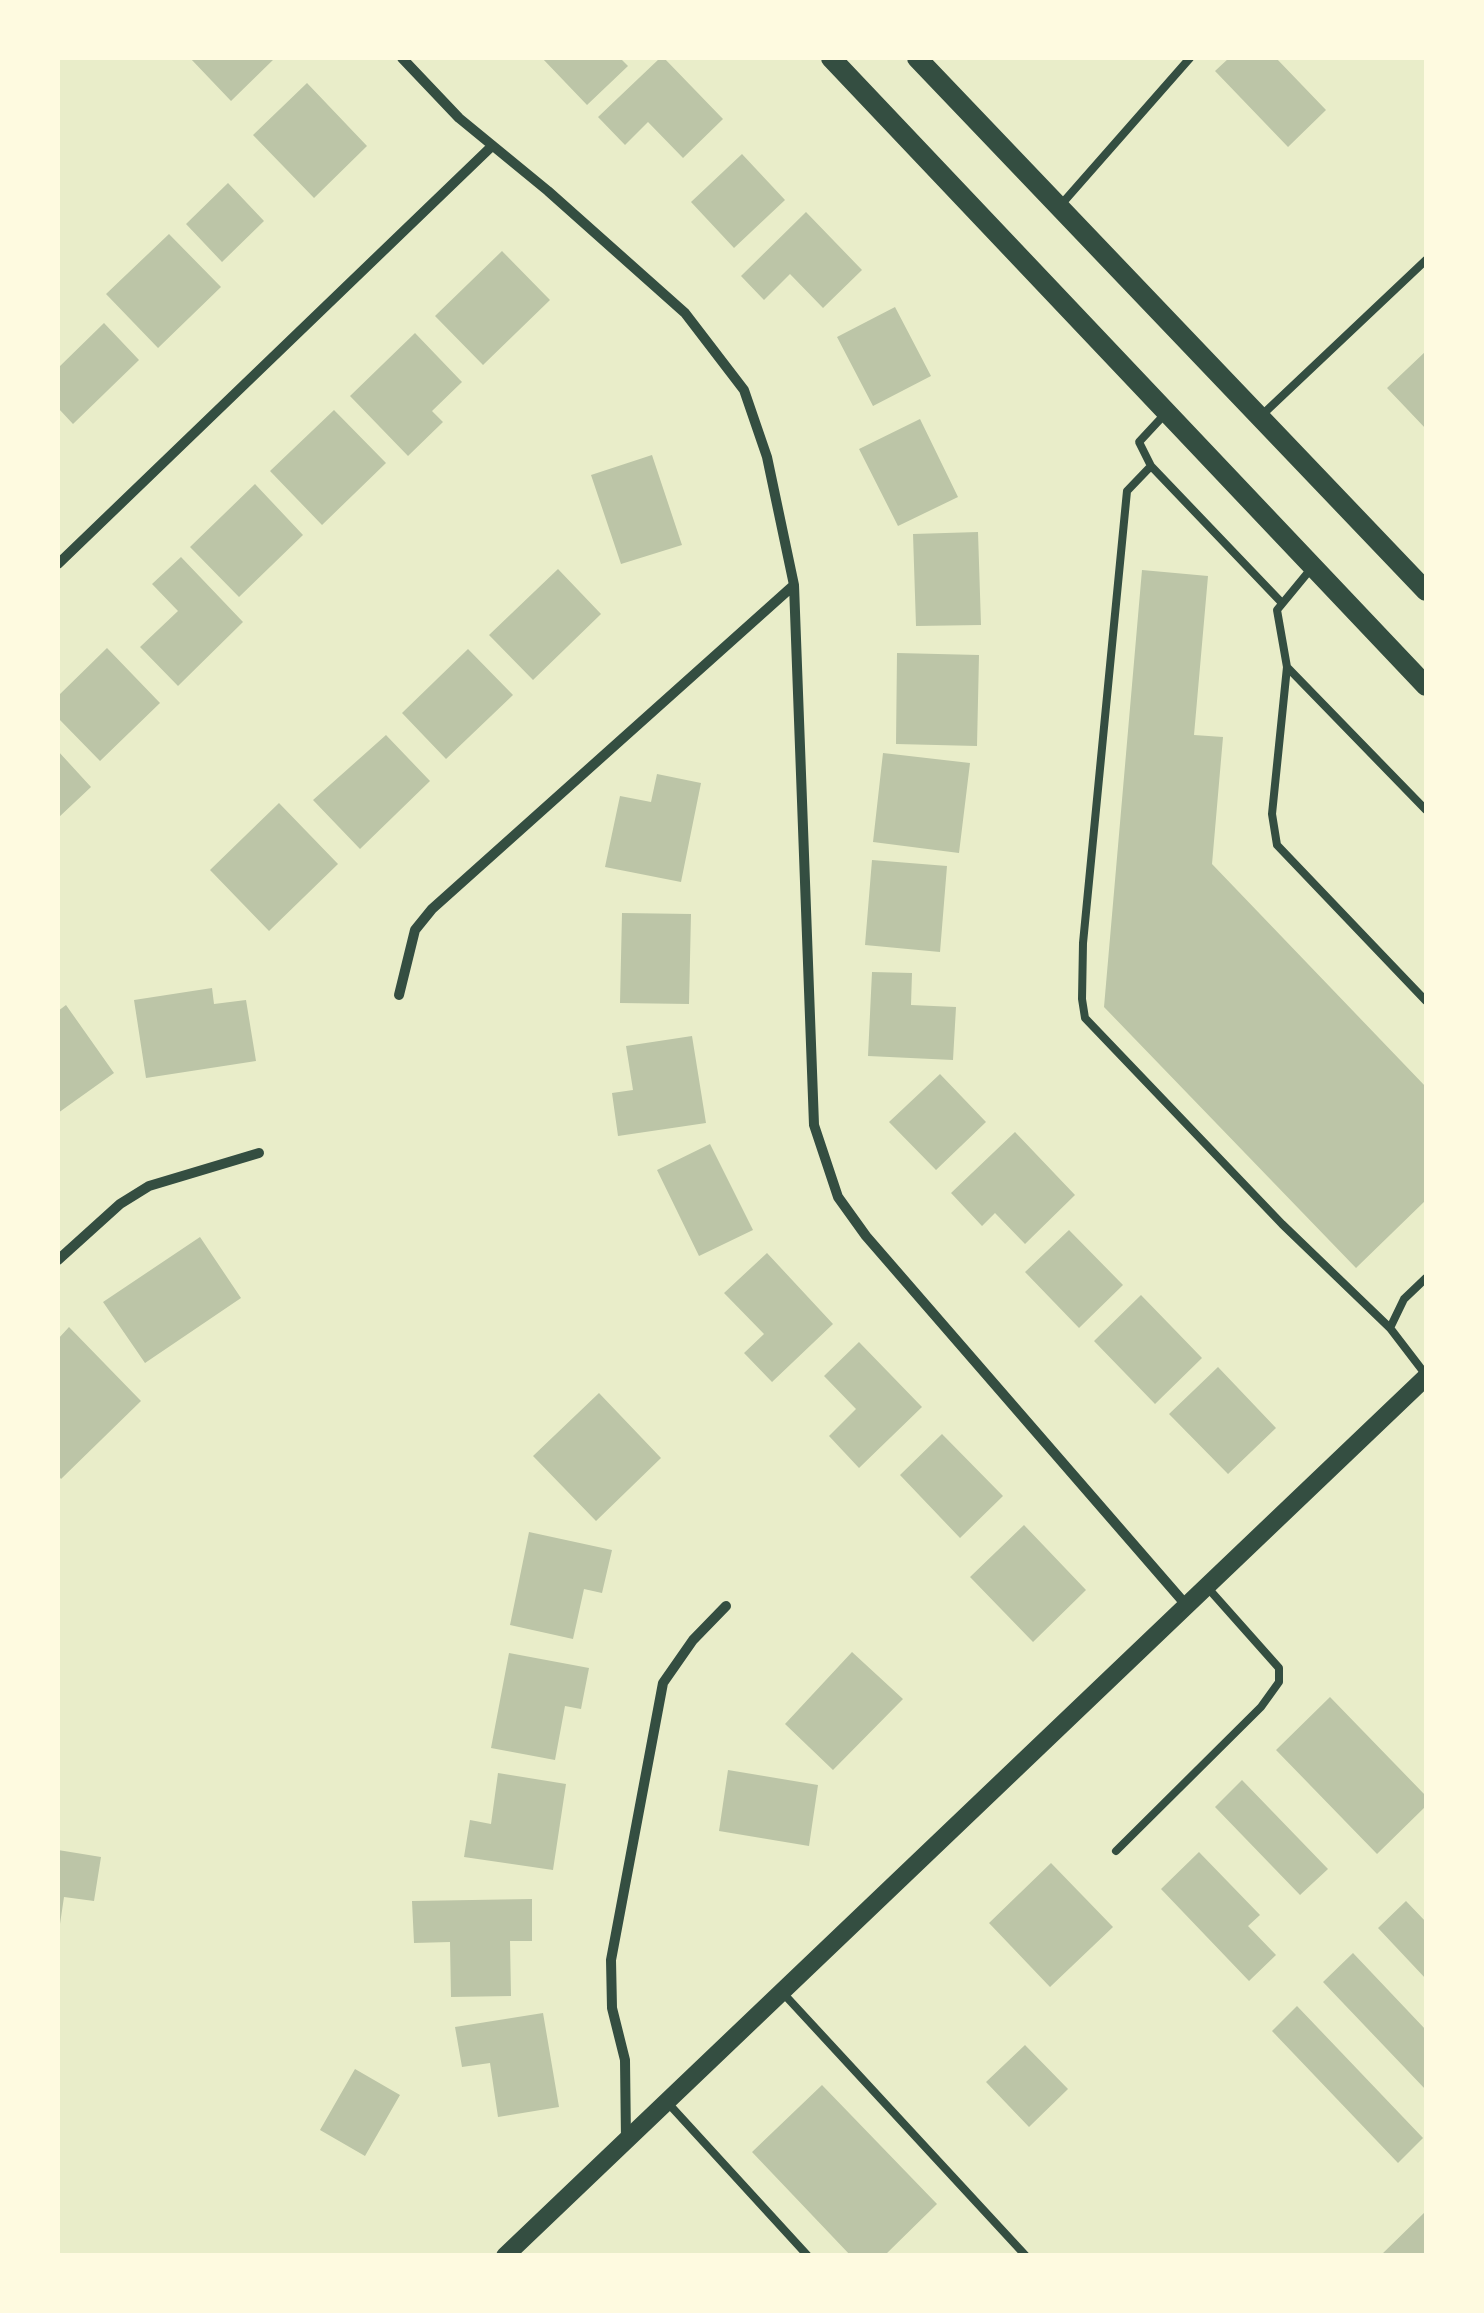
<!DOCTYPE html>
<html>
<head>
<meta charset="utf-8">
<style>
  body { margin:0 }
  #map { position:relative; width:1484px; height:2313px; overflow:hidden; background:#e9edc9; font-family:"Nunito Sans",sans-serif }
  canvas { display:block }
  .frame { position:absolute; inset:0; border:60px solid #fefae0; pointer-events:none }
</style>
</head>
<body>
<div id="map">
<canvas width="1484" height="2313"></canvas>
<div class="frame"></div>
</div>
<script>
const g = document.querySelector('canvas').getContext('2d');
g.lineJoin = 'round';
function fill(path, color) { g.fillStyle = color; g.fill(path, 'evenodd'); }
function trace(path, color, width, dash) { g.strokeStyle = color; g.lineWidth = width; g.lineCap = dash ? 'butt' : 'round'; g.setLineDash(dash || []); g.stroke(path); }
fill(new Path2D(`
  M190,58H275L231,101Z
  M542,58H620L628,66L587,105Z
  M660,58H664L723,119L683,158L648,122L625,145L598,117Z
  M1229,58H1276L1326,110L1288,147L1215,71Z
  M307,83L367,146L314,198L253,135Z
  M742,154L785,200L734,248L691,202Z
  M228,183L264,221L222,262L186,224Z
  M806,212L862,270L823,308L790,274L764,300L741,276Z
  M169,234L221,287L158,348L106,294Z
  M502,251L550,300L483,365L435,316Z
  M895,307L931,376L873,406L837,337Z
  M104,323L139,360L73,424L58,408V368Z
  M415,333L462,382L432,411L443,422L408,456L350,396Z
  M1426,351V429L1387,388Z
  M334,410L386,463L322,525L270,471Z
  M920,419L958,497L898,526L859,449Z
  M652,455L682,545L621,564L591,475Z
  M255,484L303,535L239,597L190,547Z
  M978,532L981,625L916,626L913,534Z
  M181,557L243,622L178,686L140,647L178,611L152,584Z
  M558,569L601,614L533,680L489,635Z
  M1142,570L1208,576L1194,735L1223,737L1212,864L1426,1087V1200L1356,1268L1104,1007Z
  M107,648L160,703L100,761L58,718V696Z
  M468,649L513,695L446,759L402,713Z
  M897,653L979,655L977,746L896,744Z
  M386,735L430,781L360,849L313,800Z
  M58,751L91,787L58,818Z
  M883,753L970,763L959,853L873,842Z
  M657,774L701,783L681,882L605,867L620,796L651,802Z
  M279,803L338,864L269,931L210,870Z
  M872,860L947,866L940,952L865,945Z
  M622,913L691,914L689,1004L620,1003Z
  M872,972L912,973L911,1005L956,1007L953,1060L868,1056Z
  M212,988L214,1004L246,1000L256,1061L146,1078L134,1000Z
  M66,1005L114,1073L58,1113V1011Z
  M692,1036L706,1123L618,1136L612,1093L633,1090L626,1046Z
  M940,1074L986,1122L936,1170L889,1122Z
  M1015,1132L1075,1195L1025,1244L995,1213L982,1226L951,1193Z
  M710,1144L753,1230L699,1256L657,1170Z
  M1069,1230L1123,1285L1079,1328L1025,1272Z
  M200,1237L241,1298L145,1363L103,1302Z
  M767,1253L833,1324L772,1382L744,1353L764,1334L724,1293Z
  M1141,1295L1202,1358L1155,1404L1094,1341Z
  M69,1327L141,1401L61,1479L58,1475V1339Z
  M859,1342L922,1407L859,1468L829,1436L856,1409L824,1376Z
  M1218,1367L1276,1428L1228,1474L1169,1414Z
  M599,1393L661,1458L596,1521L533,1456Z
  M942,1434L1003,1496L960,1538L900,1475Z
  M1024,1525L1086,1590L1033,1642L970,1577Z
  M529,1532L612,1550L602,1593L584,1589L573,1639L510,1625Z
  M852,1652L903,1699L833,1770L785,1724Z
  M509,1653L589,1668L581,1709L565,1706L555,1760L491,1748Z
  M1330,1697L1426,1796V1806L1377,1854L1276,1750Z
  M728,1770L818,1785L809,1846L719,1831Z
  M498,1773L566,1784L553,1870L464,1857L470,1820L491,1824Z
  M1242,1780L1328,1869L1300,1895L1215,1807Z
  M58,1850L101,1857L94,1901L64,1897L60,1924Z
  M1199,1852L1260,1915L1248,1926L1276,1955L1249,1981L1161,1889Z
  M1051,1863L1113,1927L1050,1987L989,1923Z
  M532,1899V1941H510L511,1996L451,1997L450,1942L414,1943L412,1901Z
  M1406,1901L1426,1922V1979L1378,1928Z
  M1353,1953L1426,2030V2090L1323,1982Z
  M1297,2006L1423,2138L1398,2163L1272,2031Z
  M543,2013L559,2107L498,2117L490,2063L462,2067L455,2027Z
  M1025,2045L1068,2089L1029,2127L986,2082Z
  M355,2069L400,2095L365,2156L320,2130Z
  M822,2085L937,2204L884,2256H851L752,2152Z
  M1426,2211V2256H1380Z`), '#bcc5a7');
trace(new Path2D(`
  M1059,207L1190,58
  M1165,414L1139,442L1151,466L1282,603
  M1262,415L1426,260
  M1151,466L1127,491L1083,943L1082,999L1085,1018L1282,1224L1390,1328
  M1310,570L1277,610L1287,667L1426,810
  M1287,667L1272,814L1277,845L1426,1001
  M1426,1278L1404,1299L1390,1328L1426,1375
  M1116,1851L1261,1707L1279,1682V1668L1207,1587
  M782,1992L1026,2256
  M667,2102L808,2256`), '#344e41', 8);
trace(new Path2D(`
  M402,58L459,118L548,191L685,313L744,390L767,457L794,585L814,1125L838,1197L866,1236L1187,1606
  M58,564L491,147
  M399,995L415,930L432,909L794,585
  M58,1260L120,1204L149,1186L259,1153
  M626,2140L625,2060L612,2008L611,1960L663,1683L693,1640L726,1606`), '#344e41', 10);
trace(new Path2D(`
  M505,2256L1426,1377`), '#344e41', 18);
trace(new Path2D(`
  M831,58L1426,686
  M917,58L1426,591`), '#344e41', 20);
</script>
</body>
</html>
